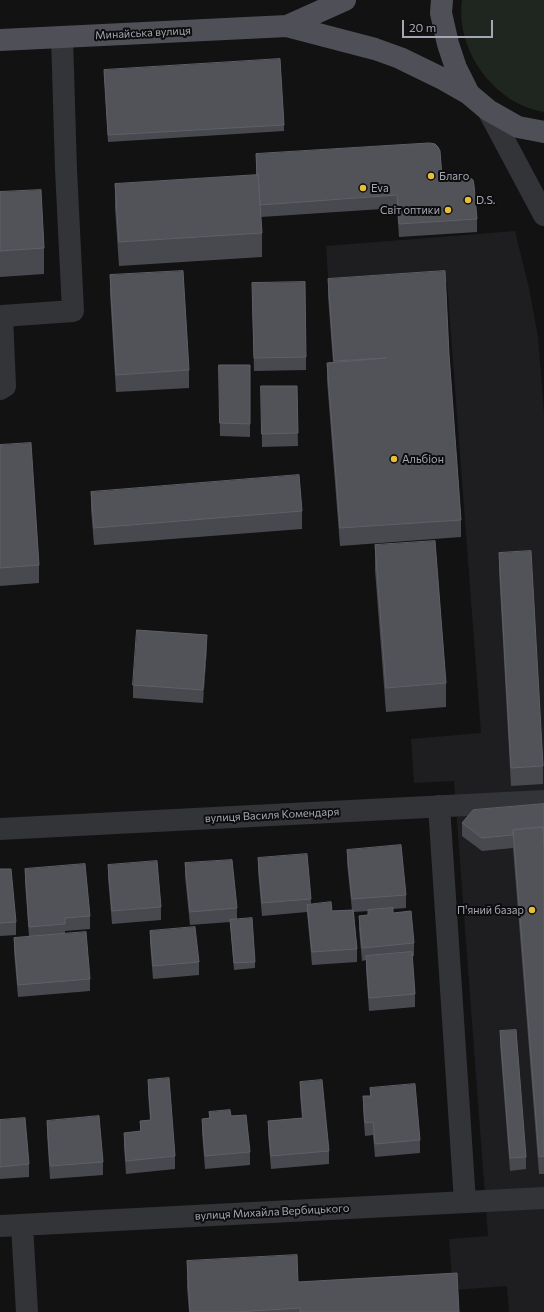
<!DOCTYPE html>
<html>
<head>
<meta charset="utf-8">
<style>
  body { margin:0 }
  #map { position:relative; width:544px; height:1312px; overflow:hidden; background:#121213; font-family:Commissioner,sans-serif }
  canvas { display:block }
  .scale { position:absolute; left:402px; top:20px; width:91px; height:18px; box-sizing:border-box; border:2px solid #a4a7b3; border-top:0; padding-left:5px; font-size:12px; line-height:14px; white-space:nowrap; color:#a4a7b3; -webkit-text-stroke:3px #0d0d0e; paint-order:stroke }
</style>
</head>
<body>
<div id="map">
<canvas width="544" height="1312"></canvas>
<div class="scale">20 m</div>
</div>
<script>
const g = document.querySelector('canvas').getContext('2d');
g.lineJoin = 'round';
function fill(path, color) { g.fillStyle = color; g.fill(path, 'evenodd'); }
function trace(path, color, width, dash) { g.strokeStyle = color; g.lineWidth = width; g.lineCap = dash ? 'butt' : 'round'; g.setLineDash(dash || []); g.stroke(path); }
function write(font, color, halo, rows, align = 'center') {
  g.font = font + ' Commissioner,sans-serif'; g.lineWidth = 4; g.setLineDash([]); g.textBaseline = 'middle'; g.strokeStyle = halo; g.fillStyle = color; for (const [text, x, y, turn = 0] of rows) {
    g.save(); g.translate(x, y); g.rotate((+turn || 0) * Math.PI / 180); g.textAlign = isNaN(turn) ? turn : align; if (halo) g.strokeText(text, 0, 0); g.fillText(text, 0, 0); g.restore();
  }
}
fill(new Path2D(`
  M515,231L529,288L538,337L544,414V1312H509L507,1286L453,1290L449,1239L488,1236L459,848L454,781L414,783L411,739L481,733L447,282L329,290L326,246Z`), '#1e1e20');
fill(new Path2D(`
  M462,0H544V112C494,104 455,50 462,0Z`), '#1f2620');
trace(new Path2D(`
  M488,110L544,215
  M0,389L5,386L2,316L73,311L66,169L62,37
  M439,806L465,1202
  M0,829L544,801
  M22,1225L27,1312
  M0,1226L544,1198`), '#333438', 22);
trace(new Path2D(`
  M442,0L441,13L448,44L456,68L469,94L488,110L518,127L544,132
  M287,26L345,0
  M0,40L287,26L375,49L400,58L441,78L469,94`), '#4f5057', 22);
fill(new Path2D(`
  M104,70L284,125V131L108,142Z
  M256,154L442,177L477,219V232L399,237L397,208L261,217L262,233V257L119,266L115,208V184L256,175Z
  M0,192L44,248V274L0,277Z
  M110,275L189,370V388L116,392L110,293Z
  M328,279L449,354L461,520V537L340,546L327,380V363L333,362L328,296Z
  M252,296L306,357V370L254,371Z
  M219,365H250V437L220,436Z
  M261,386H297L298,446L262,447Z
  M0,445L39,565V583L0,586Z
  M91,492L302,511V529L94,545L91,509Z
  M375,545L446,683V707L386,712L375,570Z
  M499,553L543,766V784L511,786L499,571Z
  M207,648L203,703L133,698V685Z
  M544,804V1174H539L513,848L482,851L462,836V823Z
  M347,850L406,895V908L393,909V913L414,943V956H412L415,994V1007L369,1011L366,969V960L362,961L359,929V916L368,915V911L354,912L357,949V962L312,965L307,912L262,916L258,871V858L311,899V904L332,911L352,910L347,863Z
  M185,863L237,908V919L255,962V968L234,970L230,922L190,925L185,876Z
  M108,865L161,907V920L112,924L108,878Z
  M0,869L16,922V935L0,936Z
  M25,869L90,916V929L65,931V934L90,979V991L18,997L14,951V938L29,937L25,882Z
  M150,931L199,962V975L153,979L150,943Z
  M500,1031L526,1157V1169L510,1171L500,1044Z
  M148,1080L175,1156V1169L126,1174L124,1146V1133L140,1132V1121H150L148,1093Z
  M300,1082L329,1151V1164L271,1169L268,1134V1121L302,1118L300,1095Z
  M370,1088L420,1140V1153L375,1157L373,1135L365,1136L363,1109V1096H370Z
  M209,1112L231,1116L250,1152V1165L205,1169L202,1132V1119L209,1118Z
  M0,1120L29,1164V1177L0,1179Z
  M47,1121L103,1162V1175L50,1179L47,1134Z
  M187,1261L298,1282L459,1312H189L187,1287Z`), '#48494e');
fill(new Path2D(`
  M207,635V648L203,703V690Z`), '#2e2f32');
const building = new Path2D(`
  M280,59L284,125L108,135L104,70Z
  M430,143L435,144L438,147L440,151L442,177L465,176L469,177L473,180L474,185L477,219L399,224L397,195L260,205L258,175H257L256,154Z
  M258,175L262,233L119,242L115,184Z
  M41,190L44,248L0,251V192Z
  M183,271L189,370L116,375L110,275Z
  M445,271L449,354L461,520L340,528L327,363L386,358L334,361L328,279Z
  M305,282L306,357L254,358L252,283Z
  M219,365H250V424L220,423Z
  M261,386H297L298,433L262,434Z
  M31,443L39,565L0,568V445Z
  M299,475L302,511L94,528L91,492Z
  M435,541L446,683L386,688L375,545Z
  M531,551L543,766L511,768L499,553Z
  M137,630L207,635L203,690L133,685Z
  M544,804V846L543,827L513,830V835L482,838L462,823L473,810Z
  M543,827L544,846V1156L539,1157L513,830Z
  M401,845L406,895L352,899L347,850Z
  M307,854L311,899L262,903L258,858Z
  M232,860L237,908L190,912L185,863Z
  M157,861L161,907L112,911L108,865Z
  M85,864L90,916L65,918V924L29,927L25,869Z
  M0,869H11L16,922L0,923Z
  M331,902L332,911L353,910L357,949L312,952L307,905Z
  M393,908V913L411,911L414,943L362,948L359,916L368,915V910Z
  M252,918L255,962L234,963L230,920Z
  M195,927L199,962L153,966L150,931Z
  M86,932L90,979L18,985L14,938Z
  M412,952L415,994L369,998L366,956Z
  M516,1030L526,1157L510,1158L500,1031Z
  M169,1078L175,1156L126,1161L124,1133L141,1131L140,1121L151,1120L148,1080Z
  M322,1080L329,1151L271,1156L268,1121L303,1118L300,1082Z
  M415,1084L420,1140L375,1144L373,1122L365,1123L363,1096H371L370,1088Z
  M230,1110L231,1116L246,1115L250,1152L205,1156L202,1119L210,1118L209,1112Z
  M99,1116L103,1162L50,1166L47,1121Z
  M25,1118L29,1164L0,1167V1120Z
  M297,1255L298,1282L457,1273L459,1312H300V1308L236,1312H190L187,1261Z`);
fill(building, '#525359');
trace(building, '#5f6067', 1);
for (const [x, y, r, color] of [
  [431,176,4,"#e7be37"],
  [363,188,4,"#e7be37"],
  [468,200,4,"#e7be37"],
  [448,210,4,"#e7be37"],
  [394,459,4,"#e7be37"],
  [532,910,4,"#e7be37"]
]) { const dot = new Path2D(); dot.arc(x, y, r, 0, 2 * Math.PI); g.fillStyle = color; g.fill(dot); trace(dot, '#0d0d0e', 1.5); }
write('11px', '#a4a7b3', '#0d0d0e', [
  ["Минайська вулиця",143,33,-3],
  ["вулиця Василя Комендаря",272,815,-3],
  ["вулиця Михайла Вербицького",272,1212,-3]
]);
write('11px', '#a4a7b3', '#0d0d0e', [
  ["Благо",439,176],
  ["Eva",371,188],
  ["D.S.",476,200],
  ["Світ оптики",440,210,"right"],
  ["Альбіон",402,459],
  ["П'яний базар",524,910,"right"]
], 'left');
</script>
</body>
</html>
